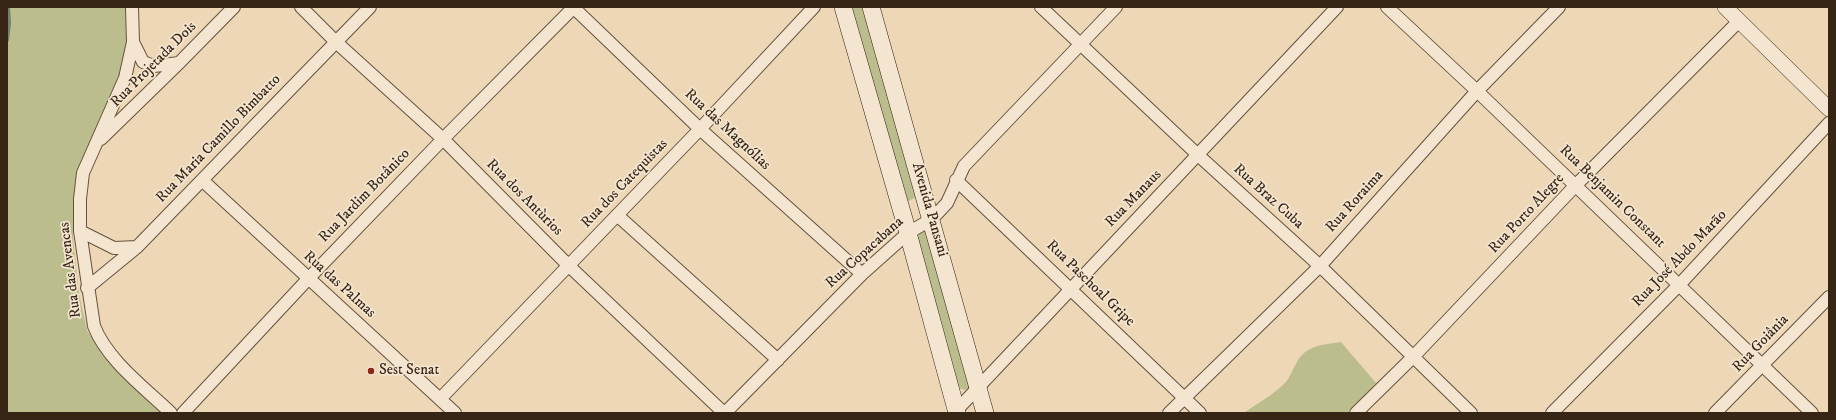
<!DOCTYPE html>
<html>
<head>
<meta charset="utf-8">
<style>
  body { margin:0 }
  #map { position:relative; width:1836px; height:420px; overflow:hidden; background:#eed7b7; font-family:"IM FELL DW Pica",serif }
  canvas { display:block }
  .frame { position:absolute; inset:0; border:8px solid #372616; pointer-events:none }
</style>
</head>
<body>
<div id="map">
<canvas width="1836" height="420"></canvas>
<div class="frame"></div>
</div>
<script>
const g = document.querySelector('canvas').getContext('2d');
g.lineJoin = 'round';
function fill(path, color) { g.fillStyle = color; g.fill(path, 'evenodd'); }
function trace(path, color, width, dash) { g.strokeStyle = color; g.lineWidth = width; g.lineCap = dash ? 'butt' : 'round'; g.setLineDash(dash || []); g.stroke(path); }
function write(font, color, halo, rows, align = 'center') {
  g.font = font + ' "IM FELL DW Pica",serif'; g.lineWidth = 3.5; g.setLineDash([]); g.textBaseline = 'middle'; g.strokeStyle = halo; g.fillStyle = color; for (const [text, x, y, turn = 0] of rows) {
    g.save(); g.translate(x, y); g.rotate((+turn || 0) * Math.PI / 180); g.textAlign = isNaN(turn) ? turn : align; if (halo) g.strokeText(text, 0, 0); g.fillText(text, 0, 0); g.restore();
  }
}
fill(new Path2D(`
  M7,7H126V43L120,78L75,202L73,238L79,294L87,330L104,357L163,413H7Z
  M851,7H865L920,198H914L907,202Z
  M926,231L971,385L966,390L958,388L917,239L920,233Z
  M1341,342L1377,384L1347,413H1244C1258,403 1273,395 1285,383C1290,378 1292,370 1296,364C1305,345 1322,345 1341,342Z`), '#bbbd8c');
trace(new Path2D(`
  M7,40L9,23L8,7`), '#727f72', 4);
const minor = new Path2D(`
  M132,7L133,42L125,78L83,173L80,199V231L94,326C107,360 145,388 171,413
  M301,7L336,42L443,139L568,265L724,413
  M573,7L700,129L862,274
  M1041,7L1198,155L1320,266L1471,413
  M1387,7L1477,91L1812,413
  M133,42L143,62L154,66L179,63
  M101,139L179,63L234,7
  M202,180L455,413
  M956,180L1200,413
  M617,215L778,360
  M80,231L114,248L137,247
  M87,288L137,247L370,7
  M440,399L700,129L814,7
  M183,413L308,279L443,139L574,7
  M725,413L862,274L908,233L932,219L947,203L964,166L1116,7
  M954,413L1337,7
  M1169,413L1320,266L1477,91L1559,7
  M1356,413L1413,357L1576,185L1739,21
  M1552,413L1680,284L1829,123
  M1715,413L1829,297`);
const tertiary = new Path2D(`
  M1725,7L1829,109`);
const secondary = new Path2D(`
  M843,7L908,233L957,413
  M871,7L985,413`);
trace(minor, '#65523e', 14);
trace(tertiary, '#65523e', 16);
trace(secondary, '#372616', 18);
trace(minor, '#f4e5d0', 12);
trace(tertiary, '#f4e5d0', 15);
trace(secondary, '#f4e5d0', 17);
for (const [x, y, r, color] of [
  [371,371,4,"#8f2418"]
]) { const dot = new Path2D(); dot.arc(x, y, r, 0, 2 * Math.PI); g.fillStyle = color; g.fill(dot); trace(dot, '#f4e5d0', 1.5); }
write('15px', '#372616', '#f4e5d0', [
  ["Rua Projetada Dois",154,65,-45],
  ["Rua das Magnólias",727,130,43],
  ["Rua Maria Camillo Bimbatto",219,139,-46],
  ["Rua dos Catequistas",625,184,-46],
  ["Rua Jardim Botânico",365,196,-46],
  ["Rua Braz Cuba",1268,197,42],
  ["Rua Benjamin Constant",1612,197,44],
  ["Rua dos Antùrios",524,198,45],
  ["Rua Manaus",1134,199,-46],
  ["Rua Roraima",1355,202,-48],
  ["Avenida Pansani",929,210,74],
  ["Rua Porto Alegre",1527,214,-47],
  ["Rua Copacabana",865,253,-42],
  ["Rua José Abdo Marão",1680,259,-46],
  ["Rua das Avencas",71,270,-97],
  ["Rua Paschoal Gripe",1090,284,44],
  ["Rua das Palmas",339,285,42],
  ["Rua Goiânia",1761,344,-46]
]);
write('15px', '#372616', '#f4e5d0', [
  ["Sest Senat",379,371]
], 'left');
</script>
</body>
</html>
